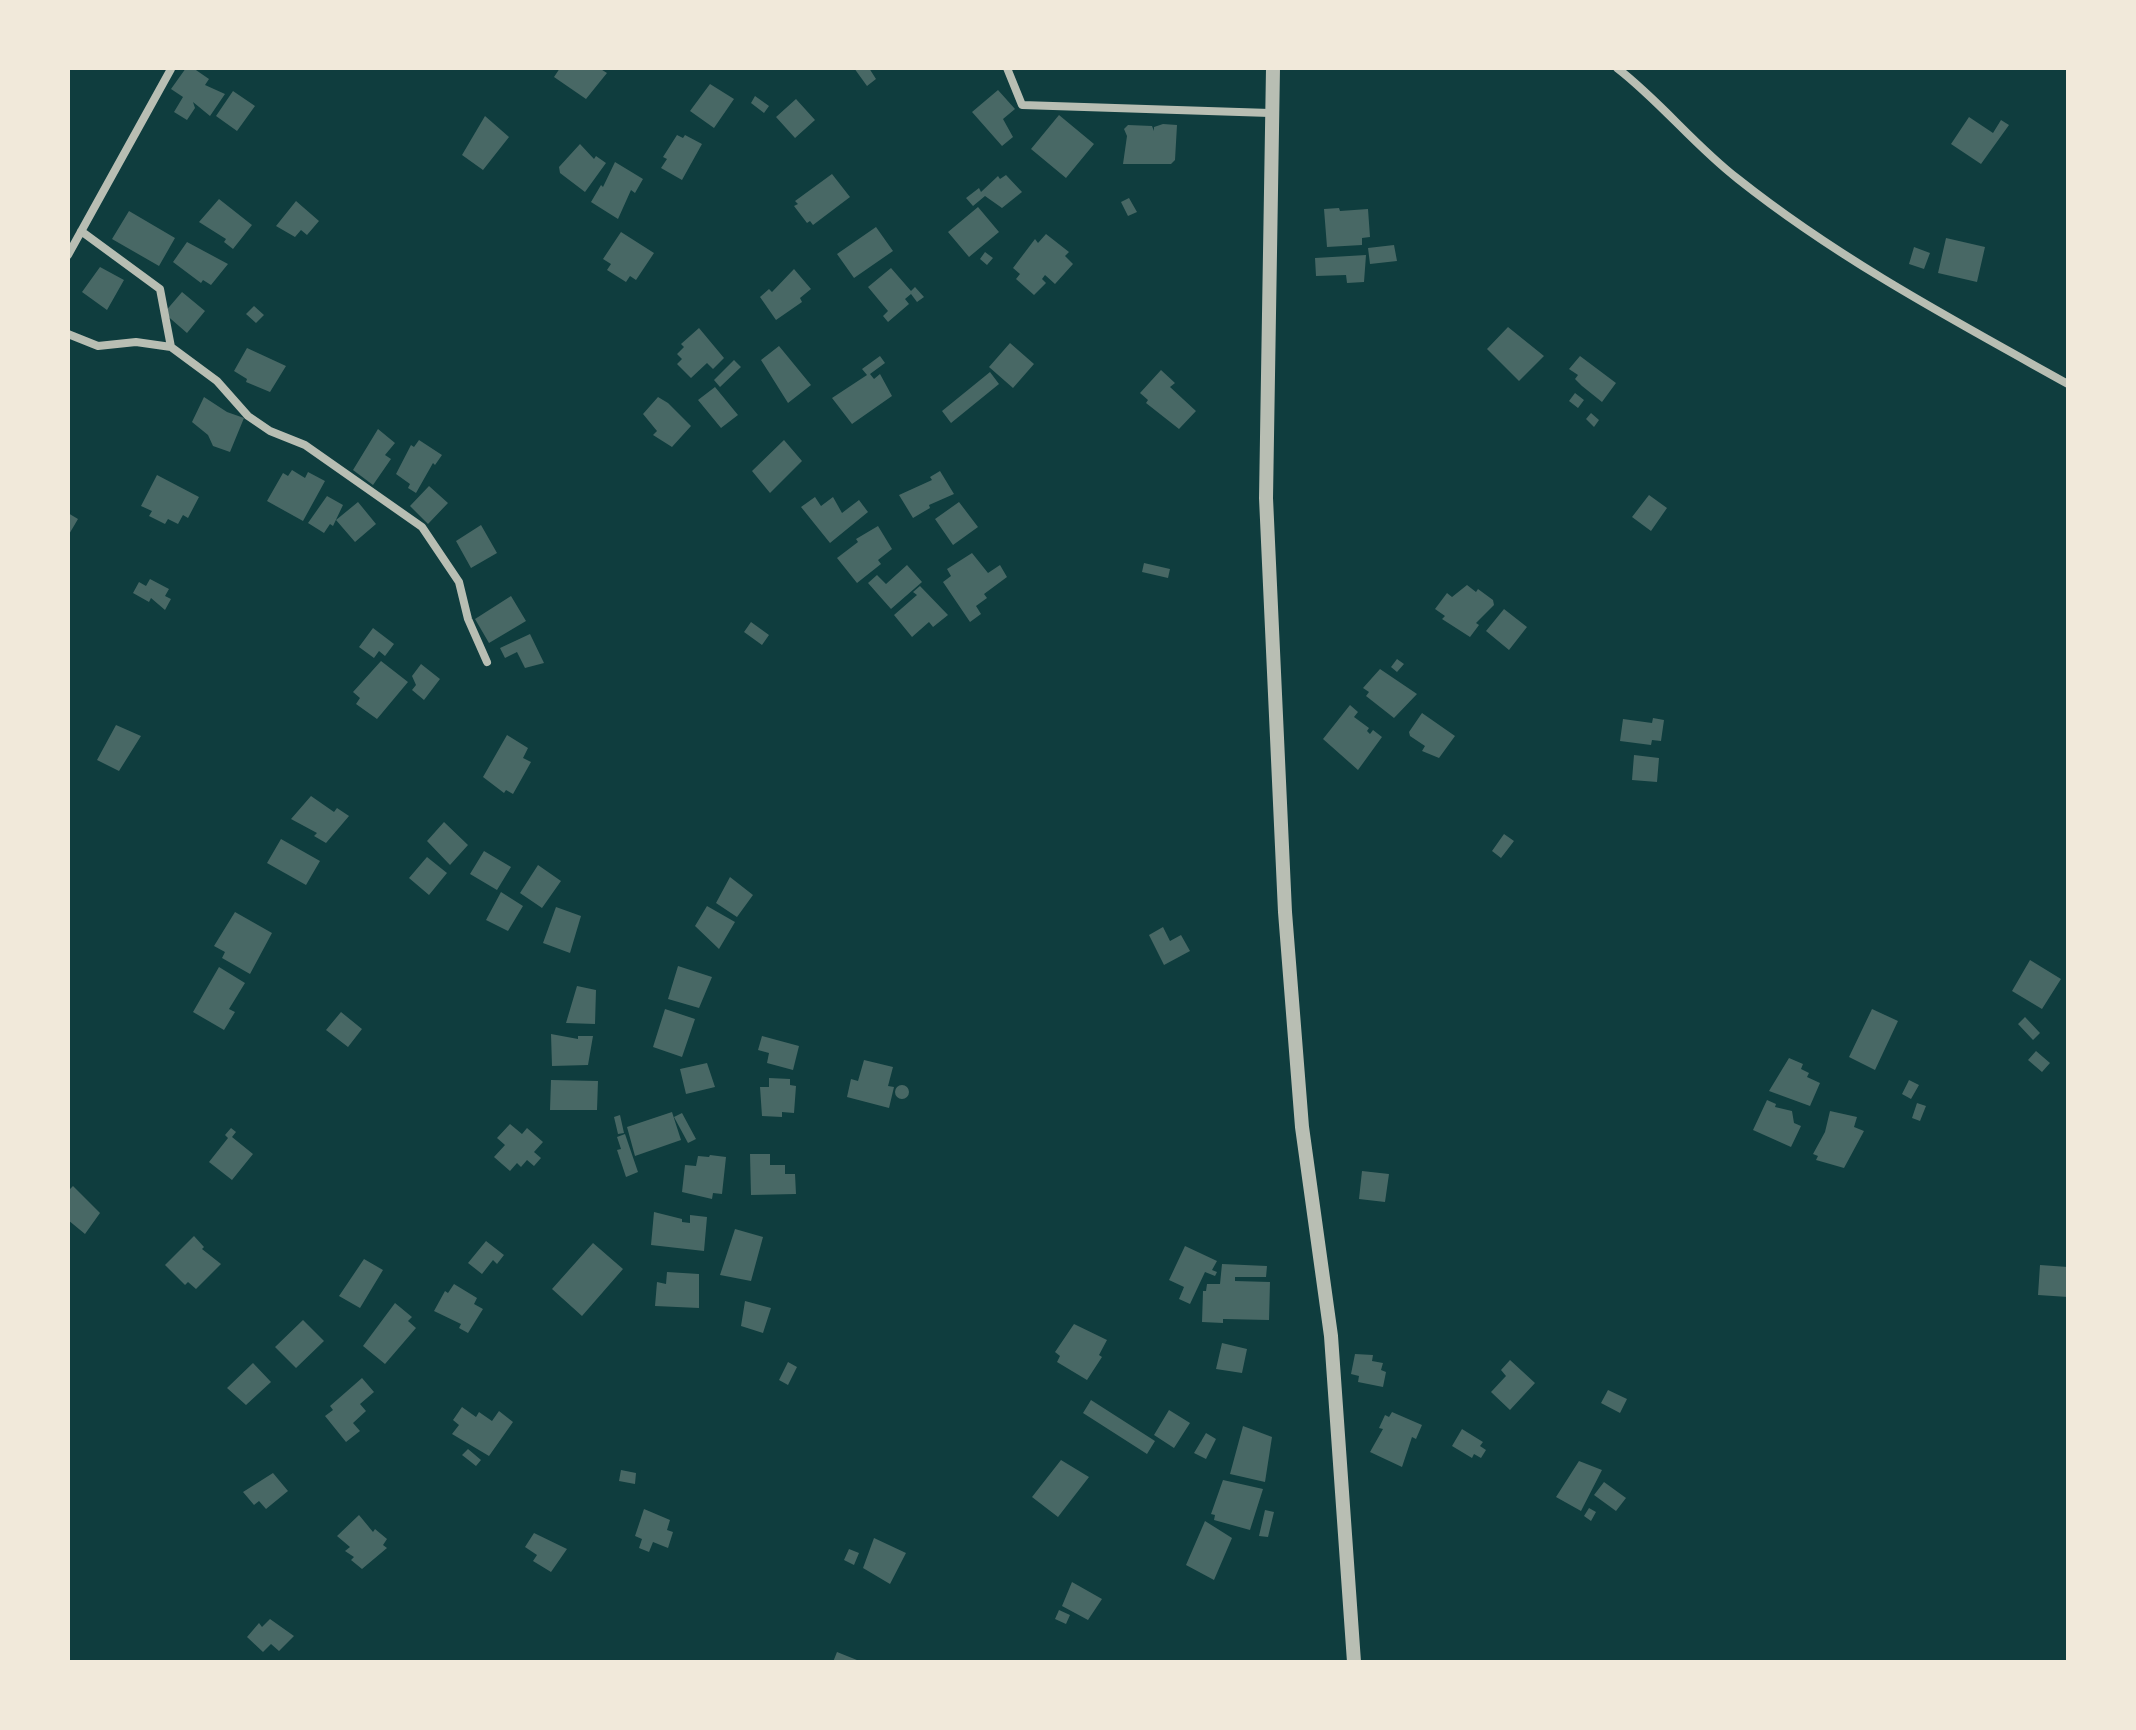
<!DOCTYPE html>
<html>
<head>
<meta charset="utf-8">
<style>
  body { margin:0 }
  #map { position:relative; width:2136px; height:1730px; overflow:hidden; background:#0f3d3e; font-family:"Asap Condensed",sans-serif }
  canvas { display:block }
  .frame { position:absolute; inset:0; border:70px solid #f1e9da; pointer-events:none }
</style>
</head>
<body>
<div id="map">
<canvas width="2136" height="1730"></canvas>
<div class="frame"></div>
</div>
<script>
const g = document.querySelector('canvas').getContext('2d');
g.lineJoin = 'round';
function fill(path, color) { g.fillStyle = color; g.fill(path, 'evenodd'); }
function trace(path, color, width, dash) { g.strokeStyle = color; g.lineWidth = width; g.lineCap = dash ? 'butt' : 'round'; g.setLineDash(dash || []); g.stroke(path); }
fill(new Path2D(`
  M186,68H193L209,79L205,85L225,94L210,116L193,102L195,108L187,120L174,112L183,97L171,89Z
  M560,68H599L607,73L586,99L554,77Z
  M854,68H869L876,79L867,86Z
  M710,84L734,99L714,128L690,111Z
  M998,90L1015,109L1003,119L1013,137L1002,146L972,112Z
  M233,91L255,106L237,131L216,116Z
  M755,96L769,106L764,113L751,103Z
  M796,99L815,120L795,138L776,117Z
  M1059,115L1094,144L1066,178L1031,149Z
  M485,116L509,137L483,170L462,155Z
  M1969,117L1993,133L2001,120L2009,125L1981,164L1951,144Z
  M1163,124L1177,125L1175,160L1171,164H1123L1127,136L1124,129L1128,125L1152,126L1154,131V127Z
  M677,135L683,138L685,135L702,144L682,180L661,168L667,159L663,157Z
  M580,144L594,159L596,156L606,163L585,192L560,173L559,167Z
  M615,162L643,179L635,193L631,190L618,219L591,202L601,185L603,187Z
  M832,174L850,197L813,225L810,221L807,223L794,206L798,204L795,201Z
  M1006,175L1022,192L1002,208L985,196L973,206L966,198L979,188L981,192L998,176L1000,179Z
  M1129,198L1137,212L1128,216L1121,202Z
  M219,199L252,225L233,249L224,242L226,239L199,222Z
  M296,201L319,221L307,235L301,230L295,237L276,226Z
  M978,207L999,232L969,257L948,232Z
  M1339,208L1340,211L1368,209L1370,237L1362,238V245L1327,247L1324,209Z
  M129,211L175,238L159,266L112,239Z
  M876,227L893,251L854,278L837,254Z
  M621,232L654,253L636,280L630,276L626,282L607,270L611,264L603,259Z
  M1046,234L1069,252L1065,256L1073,264L1055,284L1045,275L1042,279L1046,283L1034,295L1016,279L1020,274L1013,268L1035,239L1038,243Z
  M1946,238L1985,247L1977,282L1938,273Z
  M187,242L228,264L211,285L203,280L201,283L173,262Z
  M1394,245L1397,261L1370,264L1368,248Z
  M1914,247L1930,253L1924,269L1909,264Z
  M985,252L993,258L987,265L980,259Z
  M1366,255L1364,282L1347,283L1346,275L1316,276L1315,258Z
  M100,267L124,280L107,310L82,292Z
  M891,268L911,291L915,287L924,297L917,302L911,294L905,299L909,304L888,322L883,316L888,311L868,287Z
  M794,269L811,289L800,298L802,302L776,320L760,297L769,289L772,292Z
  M182,292L205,311L187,333L164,313Z
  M254,306L264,315L256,323L246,314Z
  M1508,327L1544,356L1519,381L1487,349Z
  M699,328L724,358L713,369L707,363L691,378L677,364L682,359L677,354L684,347L681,344Z
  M1010,343L1034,364L1013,388L989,367Z
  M779,346L811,385L788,403L761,360Z
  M247,348L286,366L270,392L246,382L247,379L234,371Z
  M880,356L885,363L870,374L874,379L880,374L892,396L852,424L832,398L867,375L862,369Z
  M1580,356L1616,383L1602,402L1582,386L1575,379L1578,375L1569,369Z
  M734,360L741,367L720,387L714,380Z
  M1161,370L1175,383L1170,387L1196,411L1179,429L1146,403L1148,400L1140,393Z
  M990,372L999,384L951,423L942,411Z
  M715,387L738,415L721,428L698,400Z
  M1575,393L1584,400L1578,408L1569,401Z
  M204,397L227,412L244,418L230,452L213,446L208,435L192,422Z
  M658,397L668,403L691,426L672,447L653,435L657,431L643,414Z
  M1591,413L1599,420L1594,427L1586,419Z
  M378,429L395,443L385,455L391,459L373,485L353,470Z
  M419,440L442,455L435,465L433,463L416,493L408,488L410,484L396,474L411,445L414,447Z
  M784,440L802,461L770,493L752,471Z
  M292,470L305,478L308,472L325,481L303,521L267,501L283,473L288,476Z
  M940,471L954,494L929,505L930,508L913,518L899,495L932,480L930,477Z
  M157,475L199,497L188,518L183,515L178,524L168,519L165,524L149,516L152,511L141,506Z
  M429,486L448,503L428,524L410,506Z
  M1649,495L1667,508L1651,531L1632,517Z
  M327,496L343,505L333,526L330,524L324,533L308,523Z
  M815,497L821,506L833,497L842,513L859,500L868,512L830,543L801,507Z
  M358,502L376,524L355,542L336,520Z
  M959,502L978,527L953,545L935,519Z
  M68,513L78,519L68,536Z
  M481,525L497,553L471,568L456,541Z
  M878,526L892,549L878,560L881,564L857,583L837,558L858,542L856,539Z
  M972,553L988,573L1000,565L1007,577L984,594L987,598L976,606L981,614L970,622L943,582L951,576L947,569Z
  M1144,563L1170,569L1168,578L1142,572Z
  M907,565L922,582L891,609L868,583L877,575L886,584Z
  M150,579L169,589L165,596L171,599L165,610L151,598L149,602L133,593L139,582L146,586Z
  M1467,585L1476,592L1478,589L1493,600L1494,605L1476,623L1479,625L1470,637L1442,619L1445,616L1435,609L1447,593L1452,597Z
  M920,586L948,615L933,627L929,622L912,637L894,615L917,595L913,592Z
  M511,596L526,621L489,643L475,619Z
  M1504,609L1527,627L1509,650L1486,631Z
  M751,622L769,635L762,645L744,632Z
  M373,628L394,644L385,656L379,651L374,658L359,647Z
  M530,634L544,663L525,668L517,652L505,658L500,648Z
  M1397,659L1404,664L1397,672L1391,667Z
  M381,661L408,682L377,719L356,704L360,698L353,692Z
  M421,664L440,679L424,700L412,690L416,685L412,676Z
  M1380,669L1417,694L1394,718L1366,696L1369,692L1363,688Z
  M1350,705L1358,712L1354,717L1369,728L1367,731L1370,734L1373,730L1382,737L1358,770L1323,739Z
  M1422,713L1455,736L1439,758L1422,751L1425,746L1410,736L1409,732Z
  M1653,718L1664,720L1661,741L1652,740L1651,745L1620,741L1623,719L1652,723Z
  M116,725L141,736L119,771L97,760Z
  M507,735L528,748L523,758L531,762L513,794L506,790L504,793L483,777Z
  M1634,755L1659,758L1657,782L1632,780Z
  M311,796L334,812L337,808L349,816L326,843L314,836L317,833L291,819Z
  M444,822L468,845L450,865L427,841Z
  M1504,834L1514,841L1501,858L1492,851Z
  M281,839L320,861L306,885L267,863Z
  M484,851L511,867L497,890L470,874Z
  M427,857L447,873L429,895L409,878Z
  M538,865L561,881L542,908L520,893Z
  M730,877L753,895L737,917L716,903Z
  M501,892L523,906L508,931L486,920Z
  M707,906L735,922L719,949L695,926Z
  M556,907L581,916L570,953L543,943Z
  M235,912L272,933L250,974L222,958L225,952L214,946Z
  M1163,927L1170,941L1181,935L1190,951L1164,965L1149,935Z
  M2030,960L2061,979L2042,1009L2012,991Z
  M678,966L712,977L699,1008L668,999Z
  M219,967L245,983L229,1009L235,1012L224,1030L193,1012Z
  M577,986L596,990L595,1024L566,1023Z
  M665,1009L695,1019L682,1057L653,1047Z
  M1872,1009L1898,1021L1875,1070L1849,1057Z
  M341,1012L362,1029L348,1047L326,1030Z
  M2025,1017L2040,1033L2033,1040L2018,1024Z
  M551,1034L578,1039V1036H593L588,1065L552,1066Z
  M762,1036L799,1046L793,1070L767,1063L769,1053L758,1050Z
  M2036,1051L2050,1063L2042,1072L2028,1060Z
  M1789,1058L1803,1064L1801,1069L1809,1073L1807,1077L1820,1083L1810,1106L1769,1091Z
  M864,1060L893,1067L888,1086L894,1087L889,1108L847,1097L851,1079L858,1081Z
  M707,1063L715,1087L686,1094L680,1069Z
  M769,1078L790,1079V1085L796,1086L794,1113L782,1112V1117L762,1116L760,1087H769Z
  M551,1080L598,1081L597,1110H550Z
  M1909,1080L1919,1085L1911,1099L1902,1094Z
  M895 1092a7 7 0 1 1 14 0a7 7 0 1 1-14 0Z
  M1767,1100L1776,1104L1775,1107L1792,1111L1794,1123L1801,1126L1791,1147L1753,1130Z
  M1917,1103L1926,1106L1920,1121L1912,1118Z
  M1830,1111L1857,1117L1854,1127L1864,1131L1844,1168L1816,1160L1818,1156L1813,1154L1825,1132Z
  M672,1112L681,1140L635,1156L627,1127Z
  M682,1113L696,1139L688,1143L674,1117Z
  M620,1115L624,1133L618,1134L614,1117Z
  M510,1124L522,1134L527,1128L543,1142L534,1152L541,1158L534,1166L527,1160L521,1167L517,1163L510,1171L494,1157L505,1145L497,1138Z
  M231,1128L236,1132L232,1137L253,1154L232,1180L209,1162L228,1138L225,1135Z
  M625,1134L638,1172L626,1177L617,1150L621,1149L617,1137Z
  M750,1154H770V1165H785V1174H795L796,1194L751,1195Z
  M710,1155L726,1157L722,1194L713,1193L712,1199L682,1192L685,1165L696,1166L698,1156L709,1157Z
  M1362,1171L1389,1174L1385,1202L1359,1199Z
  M73,1186L100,1213L85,1234L68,1220V1191Z
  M654,1212L682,1219V1222L690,1223V1215L707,1217L704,1251L651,1245Z
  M735,1229L763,1237L751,1281L720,1275Z
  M194,1236L204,1247L202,1249L221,1264L196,1289L188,1282L185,1285L165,1265Z
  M486,1241L504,1255L497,1264L493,1260L482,1274L468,1263Z
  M593,1243L623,1269L582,1316L552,1289Z
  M1185,1246L1217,1261L1212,1270L1217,1272L1215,1276L1205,1272L1190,1304L1179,1299L1184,1287L1169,1280Z
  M364,1259L383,1270L360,1308L339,1296Z
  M1222,1264L1267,1266L1266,1277H1235V1281L1270,1282L1269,1320L1223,1319V1323L1202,1322L1203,1291H1206L1207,1284H1220Z
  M2040,1265L2068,1267V1297L2038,1295Z
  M667,1272L699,1274V1308L655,1306L657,1282L666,1284Z
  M454,1284L477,1298L474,1304L483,1309L468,1333L459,1328L461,1324L434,1311L445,1291L448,1293Z
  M745,1301L771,1308L763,1333L741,1326Z
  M395,1303L412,1317L408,1321L416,1328L385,1364L363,1346Z
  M303,1320L324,1341L296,1368L275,1347Z
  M1074,1324L1107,1340L1099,1355L1102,1357L1087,1380L1057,1362L1060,1356L1055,1352Z
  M1222,1343L1247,1349L1242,1373L1216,1369Z
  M1355,1354L1373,1355L1372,1361L1383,1363L1381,1370L1386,1372L1383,1387L1358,1382L1359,1376L1351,1374Z
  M1510,1360L1535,1383L1510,1410L1491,1392L1506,1376L1501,1370Z
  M788,1362L797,1367L788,1385L779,1380Z
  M253,1363L271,1382L246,1405L227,1388Z
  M362,1378L374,1392L360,1404L366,1411L353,1423L360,1431L346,1442L325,1416L333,1410L330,1406Z
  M1608,1390L1627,1399L1620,1413L1601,1403Z
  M1091,1400L1155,1441L1147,1454L1083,1413Z
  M462,1407L476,1417L479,1412L492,1421L499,1411L513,1422L489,1456L452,1434L459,1425L453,1420Z
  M1169,1410L1190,1423L1174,1448L1154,1435Z
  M1392,1412L1422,1425L1416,1439L1412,1437L1402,1467L1370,1452L1383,1429L1379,1428L1385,1415L1389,1417Z
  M1243,1426L1272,1437L1265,1482L1230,1474Z
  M1462,1429L1483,1442L1480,1446L1486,1450L1481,1458L1474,1454L1472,1458L1452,1446Z
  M1206,1433L1216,1439L1206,1459L1194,1453Z
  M468,1449L481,1460L476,1466L462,1455Z
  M1061,1460L1089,1477L1058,1517L1032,1497Z
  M1579,1461L1602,1470L1581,1511L1556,1497Z
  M621,1470L636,1473L635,1484L619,1481Z
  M273,1473L288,1491L266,1509L259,1501L254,1505L243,1492Z
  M1223,1480L1263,1489L1250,1530L1214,1520L1215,1515L1211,1514Z
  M1604,1482L1626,1498L1616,1511L1594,1495Z
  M1589,1508L1596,1512L1591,1521L1584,1516Z
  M644,1509L670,1520L667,1530L673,1532L668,1548L653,1542L649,1552L639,1548L642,1539L635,1536Z
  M1265,1510L1274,1512L1268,1537L1259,1536Z
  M359,1515L373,1532L375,1529L387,1539L383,1545L387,1548L362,1569L351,1560L354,1557L345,1551L350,1547L337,1536Z
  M1205,1521L1232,1538L1214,1580L1186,1565Z
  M534,1533L567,1549L551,1572L533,1561L537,1555L525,1547Z
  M874,1538L906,1553L890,1584L863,1568Z
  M849,1549L859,1553L854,1565L844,1560Z
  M1072,1582L1102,1599L1088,1620L1062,1606Z
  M1059,1610L1070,1615L1066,1624L1055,1619Z
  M270,1619L294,1636L279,1651L271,1644L263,1652L247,1637L259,1623L262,1627Z
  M837,1652L862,1662H833Z`), '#486865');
trace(new Path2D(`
  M1007,68L1022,105L1270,113
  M1617,68C1661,102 1694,145 1738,179C1840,260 1955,321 2068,384
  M81,231L160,289L171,347L217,381L248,416L270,431L305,445L422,527L459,582L468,619L487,662
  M68,255L171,69
  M68,334L98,346L136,342L171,347`), '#b8beb3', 8);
trace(new Path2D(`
  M1273,68L1266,498L1285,912L1302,1127L1331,1336L1354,1662`), '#b8beb3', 14);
</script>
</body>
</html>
